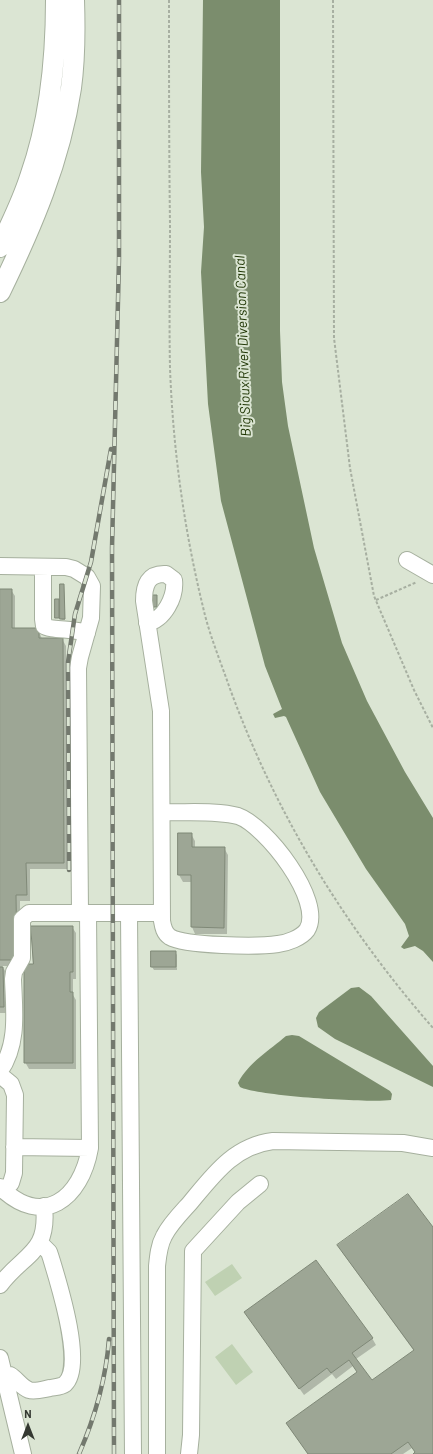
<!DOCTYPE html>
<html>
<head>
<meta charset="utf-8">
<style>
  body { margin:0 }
  #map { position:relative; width:433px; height:1454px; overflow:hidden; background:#dbe5d3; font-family:Barlow,sans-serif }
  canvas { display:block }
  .north { position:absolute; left:8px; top:1406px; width:40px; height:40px; -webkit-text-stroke:3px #dbe5d3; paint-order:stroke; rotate:0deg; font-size:11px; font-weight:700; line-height:16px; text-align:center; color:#353932 }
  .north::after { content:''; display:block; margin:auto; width:14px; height:18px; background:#353932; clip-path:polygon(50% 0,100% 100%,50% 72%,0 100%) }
</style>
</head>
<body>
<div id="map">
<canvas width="433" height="1454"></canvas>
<div class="north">N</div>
</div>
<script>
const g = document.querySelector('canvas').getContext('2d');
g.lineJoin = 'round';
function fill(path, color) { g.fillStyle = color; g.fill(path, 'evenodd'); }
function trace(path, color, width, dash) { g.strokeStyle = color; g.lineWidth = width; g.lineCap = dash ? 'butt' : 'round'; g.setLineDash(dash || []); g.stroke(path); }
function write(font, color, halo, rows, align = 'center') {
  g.font = font + ' Barlow,sans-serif'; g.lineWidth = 4; g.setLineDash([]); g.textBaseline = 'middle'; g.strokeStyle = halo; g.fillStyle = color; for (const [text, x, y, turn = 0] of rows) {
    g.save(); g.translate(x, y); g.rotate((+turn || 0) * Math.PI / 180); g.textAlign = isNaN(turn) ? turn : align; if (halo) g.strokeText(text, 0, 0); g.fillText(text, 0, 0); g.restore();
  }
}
fill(new Path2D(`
  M232,1264L242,1278L215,1296L205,1282Z
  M232,1344L253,1372L236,1385L215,1357Z`), '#bfd1b2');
fill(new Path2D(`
  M203,0H280V331L282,382L288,426L314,548L342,643L367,701L405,772L433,818V962L423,951L415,946L404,949L401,947L409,936L405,924L366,869L320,792L286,717L284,716L275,718L273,714L282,709L265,666L221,501L208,404L201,272L204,227L201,172Z
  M359,987L371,996L433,1066V1087L335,1039L318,1027L316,1018L319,1012L351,988Z
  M292,1035L299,1036L390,1091L392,1094L391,1100C370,1103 257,1096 240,1087L238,1083C248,1063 270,1050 286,1036Z`), '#7b8d6d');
fill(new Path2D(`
  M64,585L65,620H62L61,619Z
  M0,590H11L15,596V629H38L42,639H62L66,646L67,869H30V901H20V966H2L7,974V1013H0Z
  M179,834H191L195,841V848H224L228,855L227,934H195L192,927V882H183L179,875Z
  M72,927L76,933V979H73V995L76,1000V1069H29L25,1062L34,965Z
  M175,952L177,955V970H154L152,967Z
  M433,1229V1454H415L416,1453L412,1448L403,1454H308L287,1424L358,1373L353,1366L336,1379L332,1374L304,1395L245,1312L372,1338L376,1345L356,1359L372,1382L414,1351L342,1252Z`), '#0003');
const building = new Path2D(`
  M60,584H64L65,619H60Z
  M0,589H12V628H39V638H63L64,863H26L27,895H16L17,960H0Z
  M147,595H157V607H147Z
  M55,599H59V618H55Z
  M178,833H192V847H225L224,928L191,927V875H178Z
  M31,926H73V972H70V992H73V1063H24V964H33Z
  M151,951H176V967H151Z
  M0,967H3L4,1007H0Z
  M408,1194L433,1227V1454H413L415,1452L408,1442L391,1454H308L286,1423L357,1372L349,1360L331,1373L327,1368L299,1389L244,1312L316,1260L373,1338L352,1353L372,1380L414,1350L337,1245Z`);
fill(building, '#9da695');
trace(building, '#7f8877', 1);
const minor = new Path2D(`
  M407,560L433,575
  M0,566L66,567L74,569L87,577L92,586L91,618L80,657L78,668L80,913
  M43,567V619L44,626C49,630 76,629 87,633
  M147,623C164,620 176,597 174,580L166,574C148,573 144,585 144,601L161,711L162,921C163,927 164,933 170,937C185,946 258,947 278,944C287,943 301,938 307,930C325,901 265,825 238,816C216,810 185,813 162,812
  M129,913L133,1454
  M0,1071C19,1044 14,1009 13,979L14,972L22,958V919L29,913H162
  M0,1075L11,1084L15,1095L14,1173L11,1183L4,1191
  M14,1147L90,1148
  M0,1187C43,1229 81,1199 90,1148L88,913
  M0,1285C24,1253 49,1254 44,1206
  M0,1358L23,1454
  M4,1375H10C17,1379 21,1387 29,1390C35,1392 44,1389 50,1388C55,1387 61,1387 65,1384C85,1366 58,1281 51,1258L49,1252L40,1243
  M157,1454V1266C158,1256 159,1245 164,1236C170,1224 181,1213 190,1203C214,1174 234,1146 273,1141L403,1143L433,1148
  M189,1454L191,1435L193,1251L238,1202L260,1184`);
const major = new Path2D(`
  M0,247C11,224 22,202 30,177C50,121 56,60 56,0
  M0,292C32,226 60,161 71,88C75,59 75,29 74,0`);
trace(minor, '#a6b09e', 18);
trace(major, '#a6b09e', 22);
trace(new Path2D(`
  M169,0C169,75 169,150 170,225C170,273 169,321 170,368C173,449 184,529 203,607C209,634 220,660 229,686C275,813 344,926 433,1028
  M333,0L334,338L350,468L374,596L414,690L433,728
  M376,600L417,582`), '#a7afa1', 2, [3, 2]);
trace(minor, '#fff', 16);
trace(major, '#fff', 20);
const rail = new Path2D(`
  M69,870L68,662L75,614L91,562L111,449
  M79,1454C95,1417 106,1379 109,1339
  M114,1454L112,548L119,259V0`);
trace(rail, '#73796e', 4.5);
trace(rail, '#dbe5d3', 3, [9]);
write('italic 14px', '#1c3300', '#dbe5d3', [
  ["Big Sioux River Diversion Canal",243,346,-92]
]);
</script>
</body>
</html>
